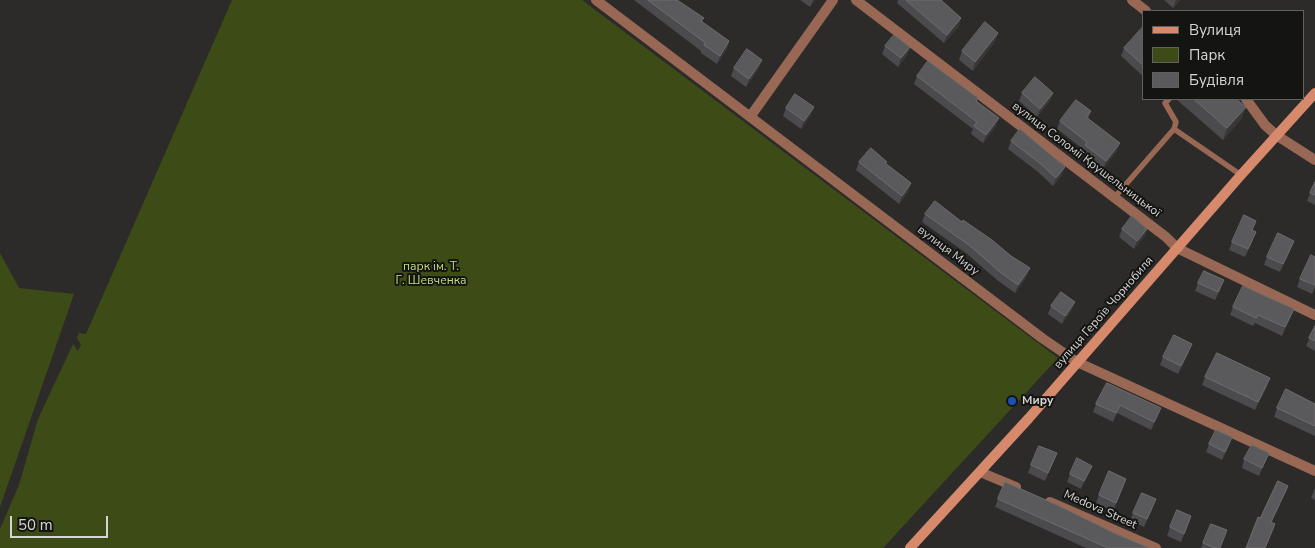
<!DOCTYPE html>
<html>
<head>
<meta charset="utf-8">
<style>
  body { margin:0 }
  #map { position:relative; width:1315px; height:548px; overflow:hidden; background:#2c2b29; font-family:"Nunito Sans",sans-serif }
  canvas { display:block }
  .legend { position:absolute; left:1142px; top:10px; width:162px; height:90px; box-sizing:border-box; background:#141412; border:1px solid #626160; margin:0; padding:6px 9px; list-style:none; font-size:15px; color:#d6d5d4 }
  .legend li { display:flex; align-items:center; gap:10px; height:25px }
  .legend b { width:25px; border:1px solid #626160 }
  .scale { position:absolute; left:10px; top:516px; width:98px; height:22px; box-sizing:border-box; border:2px solid #d6d5d4; border-top:0; padding-left:6px; font-size:15px; line-height:18px; white-space:nowrap; color:#d6d5d4; -webkit-text-stroke:4px #141412; paint-order:stroke }
</style>
</head>
<body>
<div id="map">
<canvas width="1315" height="548"></canvas>
<ul class="legend">
<li><b style="height:6px;background:#d7896b"></b>Вулиця</li>
<li><b style="height:14px;background:#3d4b17"></b>Парк</li>
<li><b style="height:14px;background:#5a595c"></b>Будівля</li>
</ul>
<div class="scale">50 m</div>
</div>
<script>
const g = document.querySelector('canvas').getContext('2d');
g.lineJoin = 'round';
function fill(path, color) { g.fillStyle = color; g.fill(path, 'evenodd'); }
function trace(path, color, width, dash) { g.strokeStyle = color; g.lineWidth = width; g.lineCap = dash ? 'butt' : 'round'; g.setLineDash(dash || []); g.stroke(path); }
function write(font, color, halo, rows, align = 'center') {
  g.font = font + ' "Nunito Sans",sans-serif'; g.lineWidth = 4; g.setLineDash([]); g.textBaseline = 'middle'; g.strokeStyle = halo; g.fillStyle = color; for (const [text, x, y, turn = 0] of rows) {
    g.save(); g.translate(x, y); g.rotate((+turn || 0) * Math.PI / 180); g.textAlign = isNaN(turn) ? turn : align; if (halo) g.strokeText(text, 0, 0); g.fillText(text, 0, 0); g.restore();
  }
}
fill(new Path2D(`
  M232,0H582L1058,358L883,548H0V529L19,485L38,419L73,344L78,351L81,345L77,338L79,333L86,334Z
  M0,253L19,288L74,294L0,507Z`), '#3d4b17');
trace(new Path2D(`
  M1174,129L1241,175
  M1114,198L1174,129L1176,122L1165,103L1169,99`), '#996855', 5.5);
trace(new Path2D(`
  M596,0L1042,338L1077,362L1315,471
  M856,0L1166,237L1177,248L1315,315
  M1132,0L1146,11
  M1246,99L1265,125L1276,135L1315,160
  M750,117L833,0
  M980,472L1016,487
  M1050,502L1156,548`), '#996855', 10);
trace(new Path2D(`
  M910,548L1029,418L1241,175L1315,93`), '#d7896b', 10);
fill(new Path2D(`
  M634,0H677L704,18L702,22L729,41L727,49L717,64L701,53V51Z
  M800,0H815L810,7Z
  M898,0H941L959,26L944,43L897,3Z
  M1164,0H1180L1173,8Z
  M1144,28V77L1121,56L1124,48Z
  M998,33L995,41L973,71L959,60L962,51Z
  M885,46L910,47L907,55L898,67L882,54Z
  M734,68H759L746,87L731,76Z
  M917,76L978,98L977,101L996,126L983,143L971,134L973,129L914,84Z
  M1022,93H1053L1050,101L1037,117L1019,101Z
  M1176,99H1236L1246,107L1241,119L1223,140Z
  M786,108L811,115L801,129L783,116Z
  M1091,111L1088,119L1117,151L1103,169L1082,153L1083,149L1057,129L1060,121Z
  M1011,141L1062,175L1053,186L1038,172L1008,149Z
  M859,162L886,164L911,183L908,192L899,204L856,170Z
  M1315,182V205L1307,201Z
  M925,214L962,222L1011,256L1027,276L1015,293L997,280L966,253L922,222Z
  M1122,229H1147L1144,237L1134,249L1119,237Z
  M1253,230V240L1245,257L1229,250L1232,242Z
  M1291,249L1280,272L1264,265L1267,257Z
  M1315,257V287L1312,294L1297,287L1300,279Z
  M1198,283L1221,288L1215,300L1195,291Z
  M1051,306L1072,310L1062,324L1048,314Z
  M1233,307L1294,309L1282,336L1255,323L1253,326L1230,315Z
  M1315,326V351L1306,346Z
  M1189,352L1178,374L1160,365L1163,357Z
  M1205,377L1267,386L1255,410L1202,385Z
  M1107,383L1158,416L1151,430L1117,413L1113,422L1093,412L1096,404Z
  M1315,404V436L1274,417L1277,408Z
  M1209,444L1229,446L1222,460L1206,452Z
  M1057,453L1045,481L1028,473L1031,465Z
  M1269,453L1259,476L1242,468L1244,459Z
  M1092,466L1081,489L1067,482L1070,474Z
  M1123,487L1113,511L1096,503L1099,495Z
  M1315,488V500L1311,498Z
  M998,499L1114,533L1149,548H1086L995,507Z
  M1153,507L1144,527L1130,521L1133,513Z
  M1191,516L1181,542L1167,536L1170,527Z
  M1211,524L1227,530L1220,548H1201Z`), '#4b4a4d');
fill(new Path2D(`
  M813,0H815L810,7Z
  M1176,0H1180L1173,8Z
  M961,18L959,26L944,43L947,35Z
  M998,33L995,41L973,71L975,62Z
  M729,41L727,49L717,64L720,56Z
  M910,47L907,55L898,67L901,58Z
  M762,60L759,68L746,87L749,79Z
  M1053,93L1050,101L1037,117L1040,109Z
  M814,107L811,115L801,129L804,121Z
  M1246,107L1241,119L1223,140L1227,128Z
  M999,118L996,126L983,143L986,135Z
  M1120,143L1117,151L1103,169L1106,161Z
  M1065,167L1062,175L1053,186L1056,178Z
  M911,183L908,192L899,204L902,196Z
  M1147,229L1144,237L1134,249L1137,241Z
  M1294,241L1291,249L1280,272L1283,264Z
  M1030,268L1027,276L1015,293L1018,285Z
  M1075,302L1072,310L1062,324L1065,316Z
  M1294,309L1291,317L1282,336L1285,327Z
  M1192,344L1189,352L1178,374L1181,366Z
  M1270,378L1267,386L1255,410L1258,402Z
  M1161,408L1158,416L1151,430L1154,422Z
  M1232,437L1229,446L1222,460L1225,452Z
  M1269,453L1266,461L1259,476L1262,468Z
  M1092,466L1089,474L1081,489L1084,481Z
  M1288,486L1285,494L1268,530L1271,522Z`), '#393839');
const building = new Path2D(`
  M648,0H677L704,18L701,21L729,41L720,56L704,45L705,43Z
  M906,0H941L961,18L947,35Z
  M985,22L998,33L975,62L962,51Z
  M1143,27L1144,28V66L1124,48Z
  M894,35L910,47L901,58L885,46Z
  M747,49L762,60L749,79L734,68Z
  M928,61L978,98L976,101L999,118L986,135L974,126L977,122L917,76Z
  M1035,77L1053,93L1040,109L1022,93Z
  M795,94L814,107L804,121L786,108Z
  M1194,99H1236L1246,107L1227,128Z
  M1076,100L1091,111L1086,117L1120,143L1106,161L1085,145L1087,142L1060,121Z
  M1020,129L1065,167L1056,178L1041,164L1011,141Z
  M871,148L887,162L885,163L911,183L902,196L859,162Z
  M1315,182V195L1310,193Z
  M935,201L962,222L963,220L992,240L1011,256L1030,268L1018,285L1000,272L969,245L925,214Z
  M1244,215L1256,221L1252,230L1256,232L1248,249L1232,242Z
  M1132,216L1147,229L1137,241L1122,229Z
  M1278,233L1294,241L1283,264L1267,257Z
  M1311,255L1315,257V285L1300,279Z
  M1204,271L1224,280L1218,292L1198,283Z
  M1243,286L1294,309L1285,327L1258,315L1256,318L1233,307Z
  M1061,292L1075,302L1065,316L1051,306Z
  M1315,326V341L1309,338Z
  M1174,335L1192,344L1181,366L1163,357Z
  M1217,353L1270,378L1258,402L1205,377Z
  M1107,383L1161,408L1154,422L1120,405L1116,413L1096,404Z
  M1286,389L1315,404V426L1277,408Z
  M1216,430L1232,437L1225,452L1209,444Z
  M1252,445L1269,453L1262,468L1244,459Z
  M1039,446L1057,453L1048,473L1031,465Z
  M1077,458L1092,466L1084,481L1070,474Z
  M1109,471L1126,479L1116,503L1099,495Z
  M1278,481L1288,486L1271,522L1275,524L1265,548H1246L1258,517L1260,518Z
  M1005,482L1057,505L1114,533L1149,548H1108L998,499Z
  M1142,493L1156,499L1147,519L1133,513Z
  M1177,510L1191,516L1184,534L1170,527Z
  M1211,524L1227,530L1220,548H1215L1203,543Z`);
fill(building, '#5a595c');
trace(building, '#6e6d6e', 1);
for (const [x, y, r, color] of [
  [1012,401,5,"#1a4fb4"]
]) { const dot = new Path2D(); dot.arc(x, y, r, 0, 2 * Math.PI); g.fillStyle = color; g.fill(dot); trace(dot, '#141412', 2); }
write('12px', '#d6d5d4', '#141412', [
  ["вулиця Соломії Крушельницької",1086,160,37],
  ["вулиця Миру",948,251,37],
  ["вулиця Героїв Чорнобиля",1104,313,-49],
  ["Medova Street",1100,510,24]
]);
write('12px', '#c1dc7e', '#141412', [
  ["парк ім. Т.",431,267],
  ["Г. Шевченка",431,281]
]);
write('bold 12px', '#d6d5d4', '#141412', [
  ["Миру",1022,401]
], 'left');
</script>
</body>
</html>
